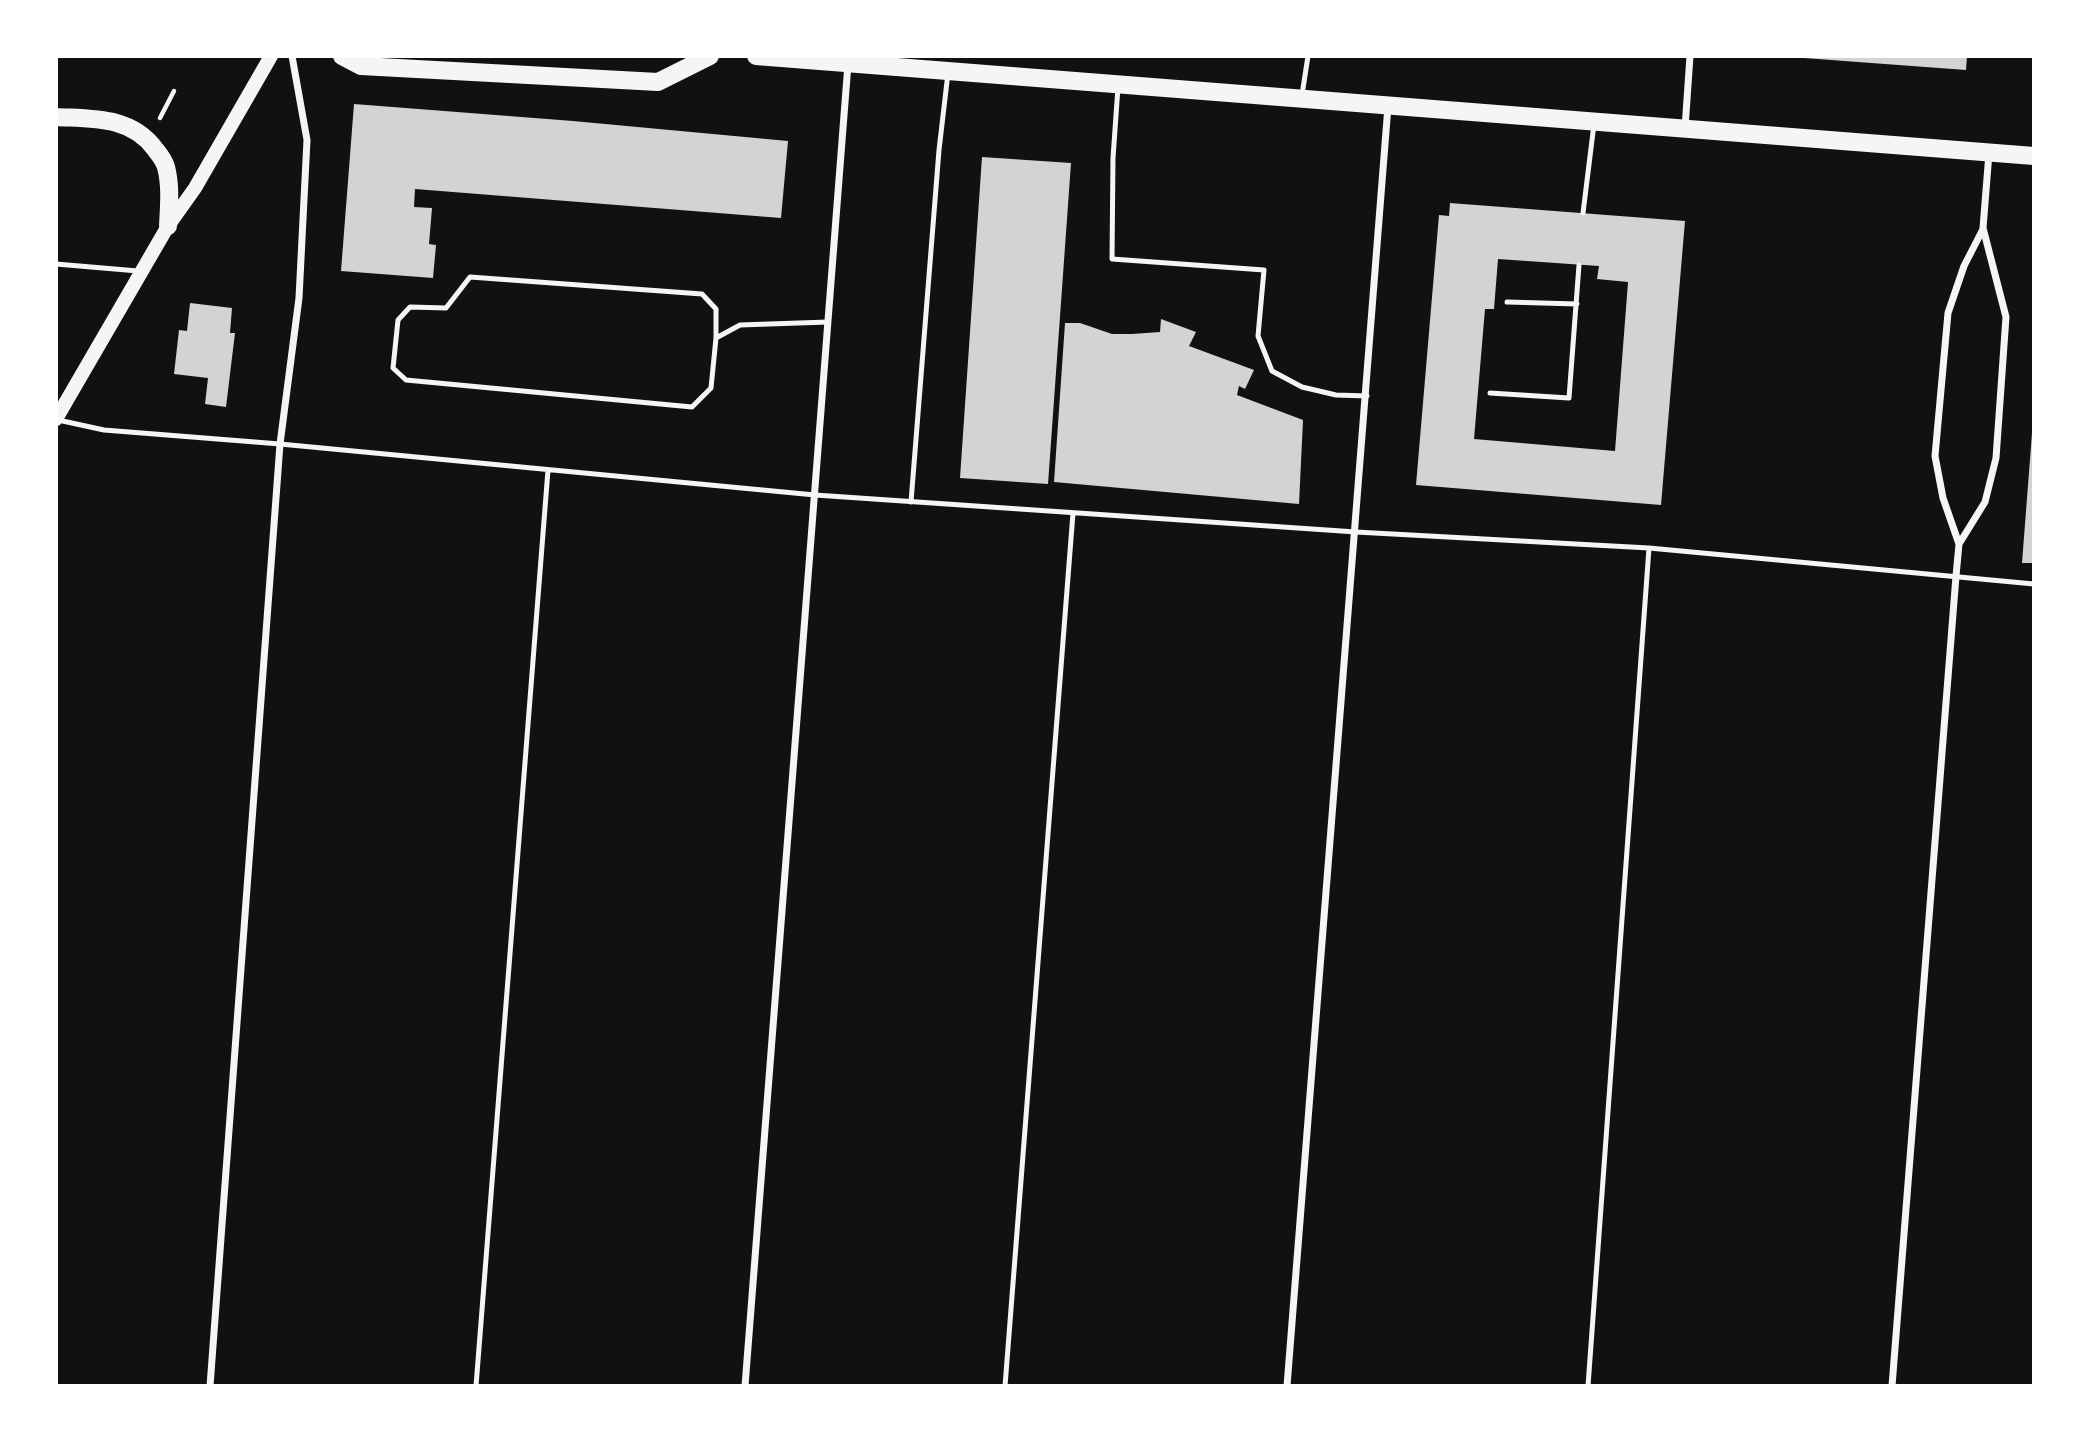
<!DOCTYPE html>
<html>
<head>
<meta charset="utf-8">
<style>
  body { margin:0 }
  #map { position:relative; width:2090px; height:1442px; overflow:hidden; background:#111; font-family:"Nunito Sans",sans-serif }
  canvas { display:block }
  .frame { position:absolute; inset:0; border:58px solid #fff; pointer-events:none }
</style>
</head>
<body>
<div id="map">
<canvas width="2090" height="1442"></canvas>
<div class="frame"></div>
</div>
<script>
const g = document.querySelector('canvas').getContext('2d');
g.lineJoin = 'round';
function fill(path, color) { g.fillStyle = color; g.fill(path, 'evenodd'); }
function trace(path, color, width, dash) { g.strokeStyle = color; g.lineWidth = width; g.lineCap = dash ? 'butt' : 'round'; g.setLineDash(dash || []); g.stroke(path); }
fill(new Path2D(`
  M1804,56H1967L1966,70L1804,58Z
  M354,104L573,121L788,141L781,218L415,189L414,207L432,208L429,244L436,245L433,278L341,271Z
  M982,157L1071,163L1048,484L960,478Z
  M1450,203L1685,221L1661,505L1416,485L1439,215L1449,216ZM1498,259L1599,266L1597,279L1628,282L1615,451L1474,439L1485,309H1494Z
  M190,303L232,308L230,333H235L226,407L205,404L208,378L174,374L179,330L187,331Z
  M1161,319L1196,332L1189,346L1254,370L1245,389L1239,386L1237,395L1303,420L1299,504L1054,482L1065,323H1080L1112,334H1132L1160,332Z
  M2032,433H2034V563H2022Z`), '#d3d3d3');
trace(new Path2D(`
  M160,118L174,91`), '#f5f5f5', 4.5);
trace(new Path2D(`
  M1118,87L1113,158L1112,259L1264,270L1258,336L1272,371L1302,387L1336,395L1367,396
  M1302,95L1308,56
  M1583,213L1594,124
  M56,264L138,271
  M1507,302L1577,304
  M716,338V309L702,294L470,277L446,308L410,307L398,320L393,368L406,380L692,407L711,388L716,338L740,325L828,322
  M1490,393L1569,398L1579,265
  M58,420L104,430L280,444L815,495L1356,532L1649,548
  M911,502L939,150L948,73
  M476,1386L548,470
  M1005,1386L1073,513
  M1588,1386L1649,548L2034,584`), '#f5f5f5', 5);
trace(new Path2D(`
  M1685,128L1690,56
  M1959,544L1943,498L1935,456L1948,313L1964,266L1983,229
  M210,1386L280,444L299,298L307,140L292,56
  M745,1386L848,64
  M1287,1386L1388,106
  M1892,1386L1956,576L1959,544L1985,502L1996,458L2006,317L1983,228L1989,153`), '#f5f5f5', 7);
trace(new Path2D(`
  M56,419L168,226L195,188L271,56`), '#f5f5f5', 14);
trace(new Path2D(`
  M342,56L361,66L658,82L710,56
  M756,56L2034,156
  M56,117C92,119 131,116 155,149C159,154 164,160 166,167C171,186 169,206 168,226`), '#f5f5f5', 18);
</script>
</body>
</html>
